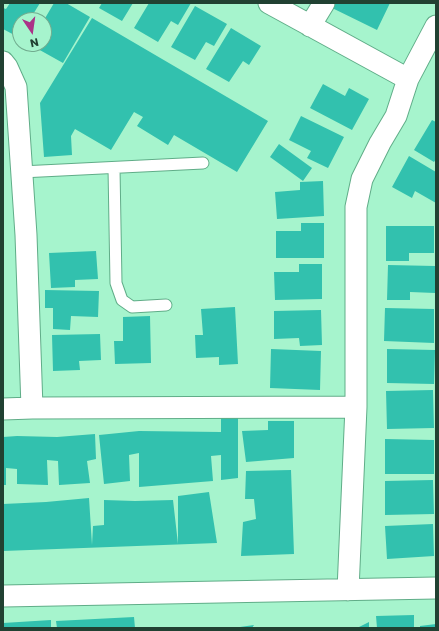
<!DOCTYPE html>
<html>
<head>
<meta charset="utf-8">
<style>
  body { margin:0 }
  #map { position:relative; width:439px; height:631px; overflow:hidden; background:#a6f4cd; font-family:Poppins,sans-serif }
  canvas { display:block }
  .frame { position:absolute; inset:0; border:4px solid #214132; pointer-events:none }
  .north { position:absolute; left:12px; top:12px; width:40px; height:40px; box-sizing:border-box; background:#a6f4cd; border:1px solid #71ac8f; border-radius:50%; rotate:167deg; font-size:11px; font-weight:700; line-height:16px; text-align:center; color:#214132 }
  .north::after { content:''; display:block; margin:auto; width:14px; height:18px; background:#ab3388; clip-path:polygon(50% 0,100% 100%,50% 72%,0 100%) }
</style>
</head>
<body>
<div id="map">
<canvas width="439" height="631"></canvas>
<div class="frame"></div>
<div class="north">N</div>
</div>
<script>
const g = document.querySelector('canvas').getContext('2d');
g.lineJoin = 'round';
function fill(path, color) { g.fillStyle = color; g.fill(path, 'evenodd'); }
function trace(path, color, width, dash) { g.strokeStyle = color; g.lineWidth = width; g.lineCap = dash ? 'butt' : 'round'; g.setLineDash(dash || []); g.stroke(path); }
fill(new Path2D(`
  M10,3H40L32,16L40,20H20V38L3,29V8L6,9Z
  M54,3H66L90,17L63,63L29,44H44V20Z
  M102,3H133L122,21L99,8Z
  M149,3H191L178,25L171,21L158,42L134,28Z
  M327,3H390L377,30L326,5Z
  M195,6L227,24L214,46L206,42L195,60L171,47Z
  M92,18L268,121L237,172L174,135L168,145L137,126L143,117L134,112L111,150L75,129L71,136L72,155L44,157L40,103Z
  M231,28L261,46L249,65L243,61L229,82L206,69Z
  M323,84L345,96L349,88L369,99L352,130L310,108Z
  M301,116L344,137L328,168L307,158L311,151L289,140Z
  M432,120L436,122V159L434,162L414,150Z
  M279,144L312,168L303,181L270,157Z
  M409,156L436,172V203L415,191L412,198L392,187Z
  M323,181L324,216L277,219L275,192L300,190V182Z
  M301,223H324V258H276V231H301Z
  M386,226H434V253H409V261H386Z
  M96,251L98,279L75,280V287L51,288L49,253Z
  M299,264H322V299L275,300L274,272H299Z
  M388,265L435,266V293L410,292V300H387Z
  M45,290L99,291L98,317L71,316L70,330L53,329V308H45Z
  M235,307L238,364L219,365V357L196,358L195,335H203L201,309Z
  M385,308L434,309V343L384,341Z
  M321,310L322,345L300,346L299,338L274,339V311Z
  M150,316L151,363L115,364L114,341H123V317Z
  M100,334L101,360L79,361L80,370L53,371L52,335Z
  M271,349L321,351L320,390L270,388Z
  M387,349L435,350L434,384L387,383Z
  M433,390L434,428L387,429L386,391Z
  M221,413L238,416V478L221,480V455L211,456L213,481L139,487V453L129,455L130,481L104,484L99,435L139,431L221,432Z
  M268,421H294V458L246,462L242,431L268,430Z
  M95,434L96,459L87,461L90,483L59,485L58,461L47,460L48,485L17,484V469L6,468V485H3V437L17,436L57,437Z
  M385,439L434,440V474H385Z
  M291,470L294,554L241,556L243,522L256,519L254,499H245L246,471Z
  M433,480L434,514L385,515V481Z
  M209,492L217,543L3,551V504L46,502L89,498L92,545L93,526L104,525V500L135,501L173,500L178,544V496Z
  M433,524L434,556L387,559L385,526Z
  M414,615V628H377L376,616Z
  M134,617L135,628H57L56,621Z
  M51,620V628H3V623Z
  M369,622V628H357Z
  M436,624V628H420V626Z
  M254,625L252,628H240V627Z`), '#32c1ae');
const lane = new Path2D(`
  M114,168L116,283L122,300L132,307L166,305
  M21,172L203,163`);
const street = new Path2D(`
  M269,3L408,79
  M310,26L324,3
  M3,62L7,67L16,87L26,235L32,408
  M3,409L32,408L356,407
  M348,590L356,407V207L362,179L380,143L396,116L408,79L436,26
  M3,596L436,588`);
trace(lane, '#60ad88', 13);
trace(street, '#60ad88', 23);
trace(lane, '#fff', 11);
trace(street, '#fff', 21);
</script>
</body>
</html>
